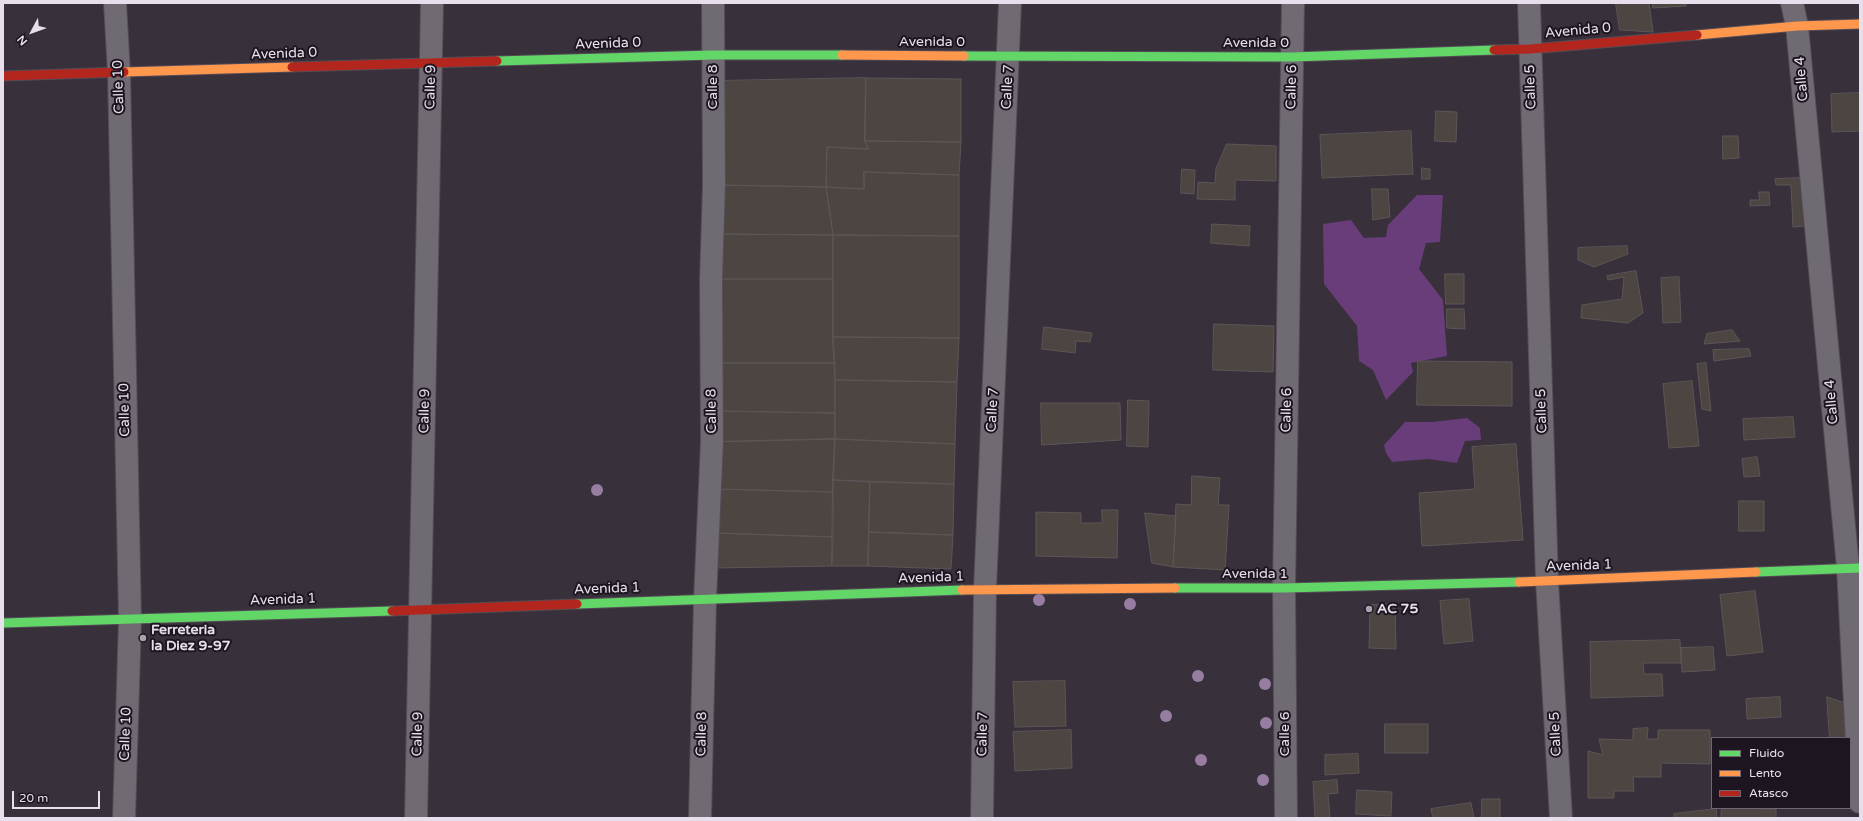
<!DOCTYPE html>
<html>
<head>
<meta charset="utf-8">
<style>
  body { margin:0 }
  #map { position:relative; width:1863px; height:821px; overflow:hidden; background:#38303b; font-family:"Varela Round",sans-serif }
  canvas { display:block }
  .frame { position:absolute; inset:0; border:4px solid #e8dfec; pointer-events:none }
  .legend { position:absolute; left:1711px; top:737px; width:140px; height:72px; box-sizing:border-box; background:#1d1620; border:1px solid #6e6672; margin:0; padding:5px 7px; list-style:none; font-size:12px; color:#e8dfec }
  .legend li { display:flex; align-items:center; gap:8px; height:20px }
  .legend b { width:20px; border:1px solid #6e6672 }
  .north { position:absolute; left:12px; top:12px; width:40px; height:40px; -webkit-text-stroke:3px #1d1620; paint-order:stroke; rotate:229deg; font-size:11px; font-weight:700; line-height:16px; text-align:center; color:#e8dfec }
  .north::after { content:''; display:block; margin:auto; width:14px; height:18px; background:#e8dfec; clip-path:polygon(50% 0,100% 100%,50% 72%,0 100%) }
  .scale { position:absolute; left:12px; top:791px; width:88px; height:18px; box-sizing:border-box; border:2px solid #e8dfec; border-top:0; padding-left:5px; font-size:12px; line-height:14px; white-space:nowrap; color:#e8dfec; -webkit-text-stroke:3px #1d1620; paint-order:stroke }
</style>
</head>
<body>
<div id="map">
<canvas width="1863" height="821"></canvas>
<div class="frame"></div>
<ul class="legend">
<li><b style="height:5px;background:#63d668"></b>Fluido</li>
<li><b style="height:5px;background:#ff974d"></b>Lento</li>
<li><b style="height:5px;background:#b3261e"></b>Atasco</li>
</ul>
<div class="north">N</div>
<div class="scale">20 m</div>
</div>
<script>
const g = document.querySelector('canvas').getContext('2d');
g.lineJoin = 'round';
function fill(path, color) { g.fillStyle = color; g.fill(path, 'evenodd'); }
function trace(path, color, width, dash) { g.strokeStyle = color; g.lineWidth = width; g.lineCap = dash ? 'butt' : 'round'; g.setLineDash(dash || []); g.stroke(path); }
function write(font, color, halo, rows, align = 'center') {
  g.font = font + ' "Varela Round",sans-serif'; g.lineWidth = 4; g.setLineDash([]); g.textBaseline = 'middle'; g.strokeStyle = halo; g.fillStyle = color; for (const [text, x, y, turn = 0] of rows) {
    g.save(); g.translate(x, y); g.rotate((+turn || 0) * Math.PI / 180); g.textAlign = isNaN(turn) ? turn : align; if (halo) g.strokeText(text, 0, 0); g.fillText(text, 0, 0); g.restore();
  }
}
fill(new Path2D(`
  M1417,195H1443L1440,242L1426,243L1419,269L1443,300L1447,356L1411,363L1413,372L1386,400L1373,370L1359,361L1357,326L1324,284L1323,224L1351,220L1364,238L1386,237L1388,225Z
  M1467,418L1480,428L1481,440L1465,441L1457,463L1428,459L1392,462L1386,453L1384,445L1405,422H1432Z`), '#683d79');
const building = new Path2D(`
  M1616,3H1649L1653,32L1620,30Z
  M1653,3H1686V6L1653,8Z
  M866,78L865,141L868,149L827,147L826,187L717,185L716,81Z
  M866,78L961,79V142L865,141Z
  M1860,93V131L1832,132L1831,94Z
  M1436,111L1457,112L1456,142L1435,141Z
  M1411,131L1413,174L1322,178L1320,135Z
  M1723,136H1738L1739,158L1723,159Z
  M865,141L961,142L959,175L864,172V189L826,187L827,147L868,149Z
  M1227,144L1276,146V181L1235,180V200L1197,199L1198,182L1215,183L1216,169Z
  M1422,168L1430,169V179H1422Z
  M1182,169L1195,170L1194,194L1181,193Z
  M864,172L959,175V236L833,235L826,187L864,189Z
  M1802,178L1805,226L1793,227L1791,185H1776L1775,179Z
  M717,185L826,187L833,235L717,234Z
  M1372,189H1388L1390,217L1373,220Z
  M1759,192H1769L1770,205L1750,206V200H1759Z
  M1212,224L1250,226L1249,246L1211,243Z
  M717,234L833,235V279H716Z
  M833,235L959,236V338L833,337Z
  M1627,246L1628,254L1594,267L1578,260V248Z
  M1636,271L1643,313L1628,323L1581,318L1582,305L1622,299L1624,277L1608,280L1607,276Z
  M1445,274H1464V304H1446Z
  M1679,277L1681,322L1663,323L1661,278Z
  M716,279H833V337L835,363H716Z
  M1447,309H1464L1465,329L1447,328Z
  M1214,324L1274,326L1273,372L1213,370Z
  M1044,327L1092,333L1090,342L1076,341L1075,353L1042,349Z
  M1732,330L1740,341L1704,344L1707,334Z
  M833,337L959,338L957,382L835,380Z
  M1749,349L1751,356L1714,361L1713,350Z
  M1418,361L1512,362V406L1417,405Z
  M716,363H835V413L714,411Z
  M1706,363L1711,411L1702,409L1697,364Z
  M835,380L957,382L955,444L835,439Z
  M1692,381L1699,446L1669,448L1663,384Z
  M1128,400L1149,401L1148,447L1127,446Z
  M1041,403H1120L1121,440L1042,445Z
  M714,411L835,413V439L715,442Z
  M1793,417L1795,437L1744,440L1743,419Z
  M835,439L833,492L715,489V442Z
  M835,439L955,444L954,484L833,480Z
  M1516,444L1523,540L1422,546L1419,493L1475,489L1472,447Z
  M1757,457L1760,476L1744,477L1742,459Z
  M1192,476L1220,478L1218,505H1229L1225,570L1173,567L1176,504L1191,505Z
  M833,480L870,482L868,566H832Z
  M870,482L954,484L953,535L869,532Z
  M715,489L833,492V537L715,533Z
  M1739,501H1764V531H1739Z
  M1102,510H1118L1117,558L1036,556V512L1081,513V523H1102Z
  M1145,513L1176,516L1173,567L1152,563Z
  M869,532L953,535L951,569L868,566Z
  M715,533L833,537L832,566L715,568Z
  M1755,591L1763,652L1727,656L1720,595Z
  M1469,599L1473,641L1444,644L1440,601Z
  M1395,604L1396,649L1369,648L1370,605Z
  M1680,640L1681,663H1643L1644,674H1662L1663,696L1591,698L1590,642Z
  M1713,647L1715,670L1682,672L1681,648Z
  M1065,681L1066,726L1015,727L1013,682Z
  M1780,697L1781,717L1747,719L1746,699Z
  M1827,697L1845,703L1847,738H1830Z
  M1385,724H1428V753H1385Z
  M1648,728L1647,739H1658V730H1710V764L1661,763V777H1633L1634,791H1614V798H1588V751L1603,755L1599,739L1633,740V729Z
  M1071,730L1072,768L1015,771L1013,732Z
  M1358,754L1359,773L1325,775V755Z
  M1337,780L1338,793L1328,794L1330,818H1315L1313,782Z
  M1357,790L1392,792L1391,816L1356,814Z
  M1482,799H1500V818H1482Z
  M1471,803L1474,818H1433L1431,809Z
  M1722,808L1776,809V818H1721Z
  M1716,809L1717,818H1674V814Z`);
fill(building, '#4d4542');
trace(building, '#5c5657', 1);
const street = new Path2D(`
  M115,3L119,73L130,620L124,818
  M1529,3L1547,581L1561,818
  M1792,3L1797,26L1848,568L1860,802
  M416,818L432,3
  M700,818L705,600L712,441L711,280L714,185L713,3
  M982,818L985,589L1010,3
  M1286,818L1284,588L1293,3`);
const fast = new Path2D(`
  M964,56L1292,57L1494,50
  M497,61L713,55H842
  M1756,572L1860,568
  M1175,588H1284L1519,582
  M577,604L962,590
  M3,623L392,611`);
const slow = new Path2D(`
  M1697,35L1797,26L1860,24
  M842,55L964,56
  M124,72L292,67
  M1519,582L1756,572
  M962,590L1175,588`);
const jam = new Path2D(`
  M1494,50L1530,49L1697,35
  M292,67L497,61
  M3,76L124,72
  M392,611L577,604`);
trace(street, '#544c56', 24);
trace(fast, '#544c56', 11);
trace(slow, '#544c56', 11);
trace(jam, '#544c56', 11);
trace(street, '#706a73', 22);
trace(fast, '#63d668', 9);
trace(slow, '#ff974d', 9);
trace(jam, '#b3261e', 9);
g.fillStyle = '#977da2';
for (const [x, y] of [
  [597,490],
  [1039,600],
  [1130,604],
  [1198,676],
  [1265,684],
  [1166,716],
  [1266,723],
  [1201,760],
  [1263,780]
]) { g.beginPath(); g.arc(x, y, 6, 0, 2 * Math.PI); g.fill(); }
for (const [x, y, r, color] of [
  [1369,609,4,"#aaa2ae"],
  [143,638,4,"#aaa2ae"]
]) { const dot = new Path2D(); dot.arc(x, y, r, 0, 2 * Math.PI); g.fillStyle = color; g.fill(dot); trace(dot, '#1d1620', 1.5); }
write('14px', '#e8dfec', '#1d1620', [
  ["Avenida 0",1578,31,-5],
  ["Avenida 0",932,42],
  ["Avenida 0",1256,43],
  ["Avenida 0",608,44,-2],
  ["Avenida 0",284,54,-2],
  ["Calle 4",1802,79,-95],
  ["Calle 10",119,87,-92],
  ["Calle 9",431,87,-89],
  ["Calle 8",713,87,-90],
  ["Calle 7",1008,87,-87],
  ["Calle 6",1292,87,-89],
  ["Calle 5",1531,87,-92],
  ["Calle 4",1832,402,-95],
  ["Calle 10",125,410,-91],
  ["Calle 7",993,410,-87],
  ["Calle 6",1287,410,-89],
  ["Calle 9",425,411,-89],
  ["Calle 8",712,411,-91],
  ["Calle 5",1542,411,-92],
  ["Avenida 1",1579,566,-2],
  ["Avenida 1",1255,574],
  ["Avenida 1",931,578,-2],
  ["Avenida 1",607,589,-2],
  ["Avenida 1",283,600,-2],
  ["Calle 10",126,734,-88],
  ["Calle 9",418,734,-89],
  ["Calle 8",702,734,-89],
  ["Calle 7",983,734,-89],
  ["Calle 6",1285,734,-90],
  ["Calle 5",1556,734,-93]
]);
write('bold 14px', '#e8dfec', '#1d1620', [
  ["AC 75",1377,609],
  ["Ferreteria",151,630],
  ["la Diez 9-97",151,646]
], 'left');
</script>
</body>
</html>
